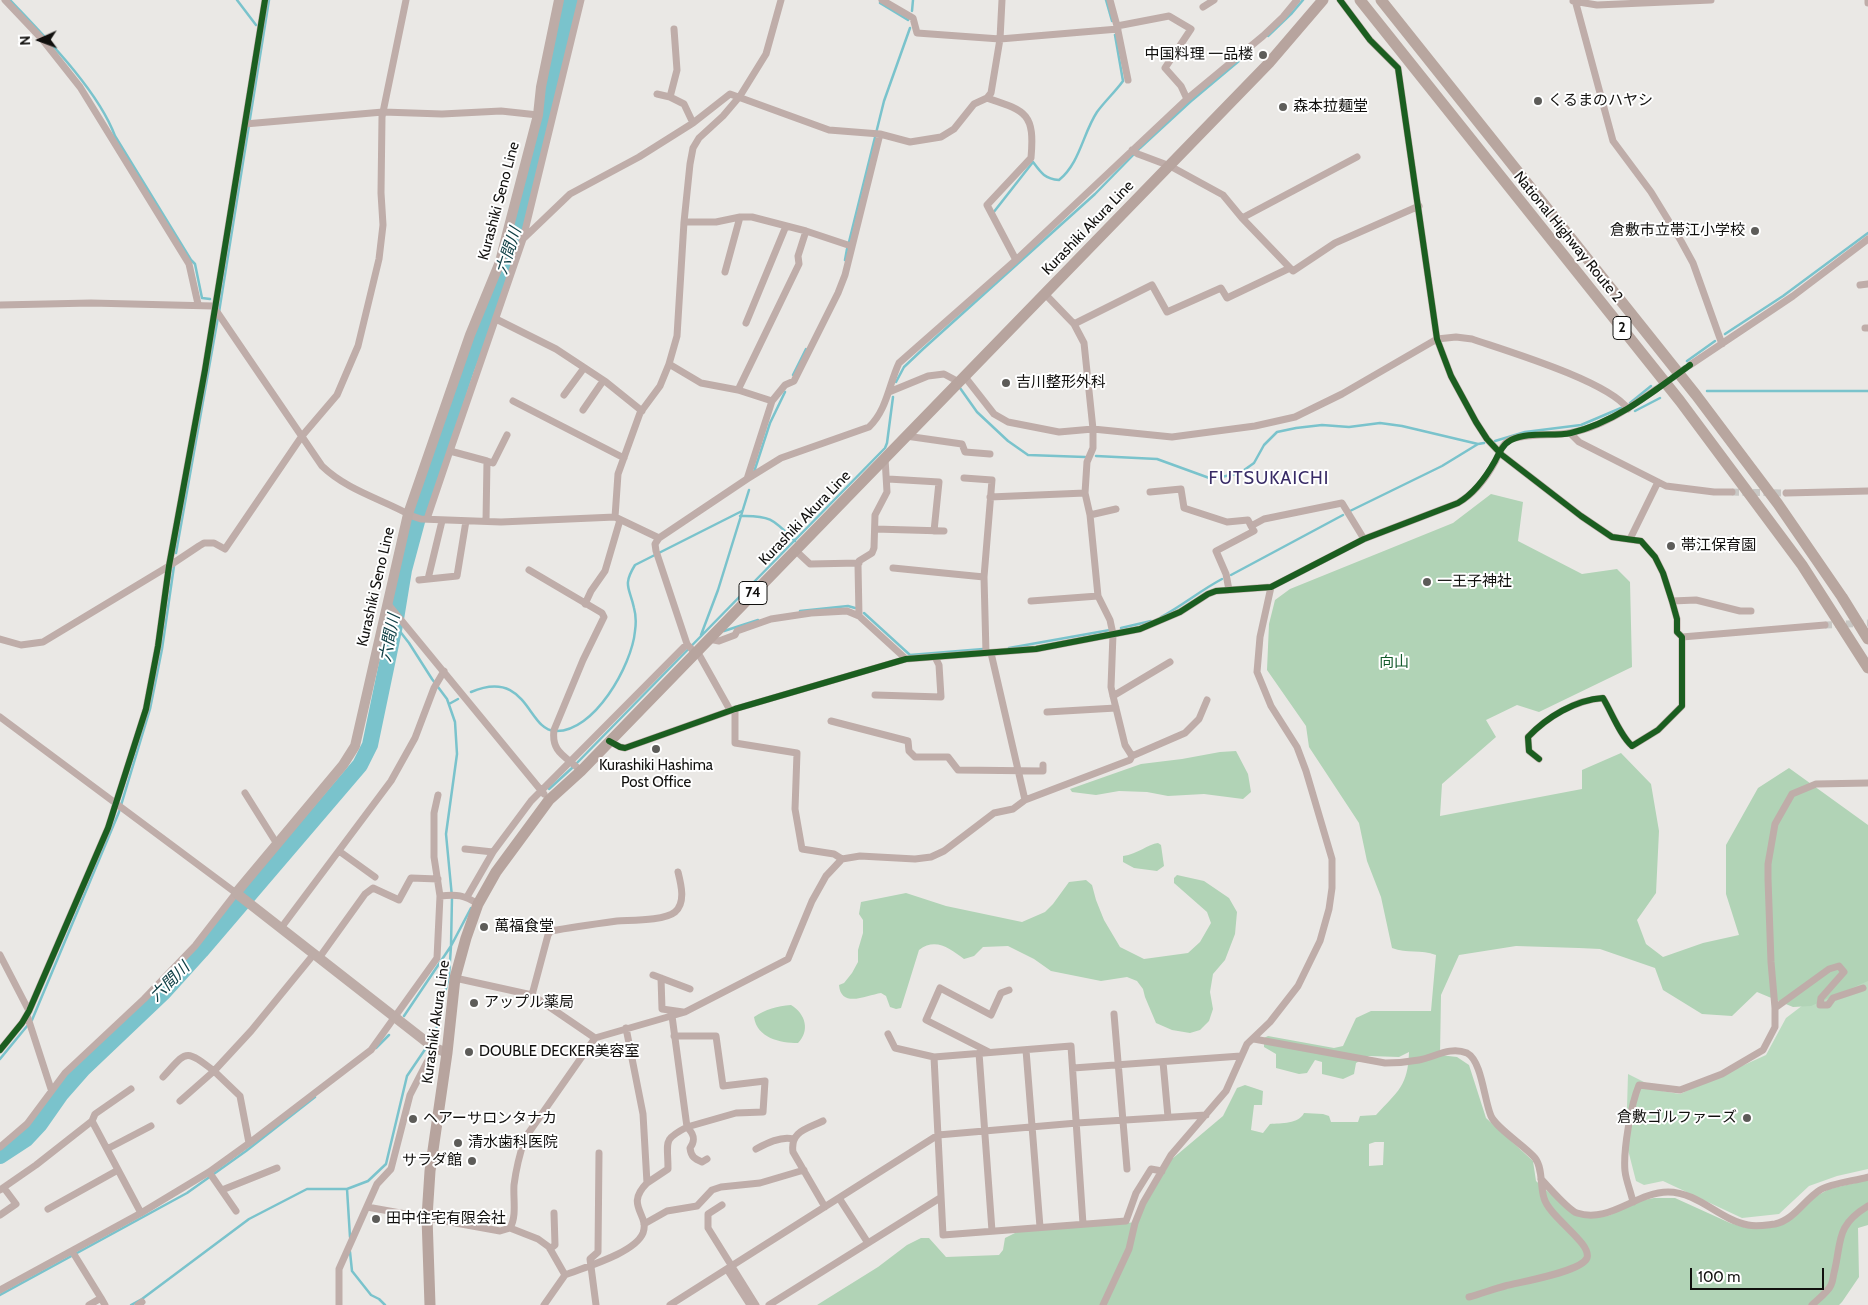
<!DOCTYPE html>
<html>
<head>
<meta charset="utf-8">
<style>
  body { margin:0 }
  #map { position:relative; width:1868px; height:1305px; overflow:hidden; background:#eae8e5; font-family:Cabin,sans-serif }
  canvas { display:block }
  .north { position:absolute; left:15px; top:15px; width:50px; height:50px; -webkit-text-stroke:4px #fff; paint-order:stroke; rotate:268deg; font-size:14px; font-weight:700; line-height:20px; text-align:center; color:#11100e }
  .north::after { content:''; display:block; margin:auto; width:18px; height:22px; background:#11100e; clip-path:polygon(50% 0,100% 100%,50% 72%,0 100%) }
  .scale { position:absolute; left:1690px; top:1268px; width:134px; height:22px; box-sizing:border-box; border:2px solid #11100e; border-top:0; padding-left:6px; font-size:15px; line-height:18px; white-space:nowrap; color:#11100e; -webkit-text-stroke:4px #fff; paint-order:stroke }
</style>
</head>
<body>
<div id="map">
<canvas width="1868" height="1305"></canvas>
<div class="north">N</div>
<div class="scale">100 m</div>
</div>
<script>
const g = document.querySelector('canvas').getContext('2d');
g.lineJoin = 'round';
function fill(path, color) { g.fillStyle = color; g.fill(path, 'evenodd'); }
function trace(path, color, width, dash) { g.strokeStyle = color; g.lineWidth = width; g.lineCap = dash ? 'butt' : 'round'; g.setLineDash(dash || []); g.stroke(path); }
function write(font, color, halo, rows, align = 'center') {
  g.font = font + ' Cabin,"Noto Sans JP",sans-serif'; g.lineWidth = 4; g.setLineDash([]); g.textBaseline = 'middle'; g.strokeStyle = halo; g.fillStyle = color; for (const [text, x, y, turn = 0] of rows) {
    g.save(); g.translate(x, y); g.rotate((+turn || 0) * Math.PI / 180); g.textAlign = isNaN(turn) ? turn : align; if (halo) g.strokeText(text, 0, 0); g.fillText(text, 0, 0); g.restore();
  }
}
fill(new Path2D(`
  M1868,977V1169L1837,1176L1809,1186L1779,1214L1742,1218L1663,1181L1644,1185L1636,1181L1626,1142L1628,1074L1662,1091L1680,1094L1766,1055L1786,1018L1807,1002Z`), '#bbdbc0');
fill(new Path2D(`
  M1491,494L1523,502L1518,541L1582,574L1617,569L1630,582L1632,667L1539,712L1517,705L1486,720L1496,737L1442,784L1440,816L1582,789V770L1621,753L1651,784L1659,831L1656,893L1637,920L1646,944L1663,957L1703,943L1739,935L1726,894V845L1758,788L1789,768L1868,825V981L1811,1006L1793,1007L1757,992L1732,1016L1702,1014L1663,990L1655,968L1600,949L1579,948L1516,946L1459,955L1441,995L1440,1055L1457,1057L1469,1065L1486,1118L1533,1161L1536,1181L1573,1214L1590,1217L1608,1216L1639,1201L1654,1198H1675L1730,1223L1747,1228L1774,1227L1815,1197L1829,1189L1868,1180V1225L1858,1228L1859,1277L1842,1302L1839,1305H817L878,1267L907,1245L921,1238H929L946,1257L999,1255L1003,1250L1005,1238L1017,1232L1138,1222L1145,1203L1172,1159L1223,1116L1237,1088L1245,1085L1263,1091L1262,1105H1254L1251,1130L1263,1133L1270,1124C1281,1123 1299,1124 1304,1113L1323,1114L1329,1116L1331,1122H1358L1360,1116L1376,1115C1398,1091 1408,1086 1409,1052L1399,1057L1369,1056L1356,1063L1354,1074L1343,1079L1322,1074V1062L1315,1060L1307,1073L1299,1074L1276,1068V1054L1264,1047V1038L1268,1036L1334,1048L1343,1046L1356,1018L1371,1011H1431L1436,955C1421,949 1407,954 1392,948L1381,897L1367,861L1359,823L1309,747L1306,726L1267,670L1269,624L1275,600L1290,589L1453,523ZM1375,1142H1384L1383,1165L1369,1166V1144Z
  M1236,751L1248,774L1251,792L1243,799L1204,794L1168,796L1147,792L1119,791L1096,795L1072,792L1070,789L1141,764L1182,759L1220,752Z
  M1158,843L1161,845L1164,866L1157,871L1134,868L1123,862V856C1138,854 1148,844 1158,843Z
  M1177,875L1204,881L1229,898L1237,912L1235,934L1225,960L1213,974L1210,992L1213,1009L1209,1021L1200,1030L1190,1033L1172,1030L1156,1023L1145,997L1143,989L1137,981L1127,977L1101,981L1051,971L1034,959L1008,946L983,947L974,956L964,959C950,949 936,937 919,950L901,1008L896,1009L890,1007L886,996L881,993C867,995 841,1009 839,985L844,983L852,973L858,962V950L863,933V920L859,914L861,902L906,893L946,906L1022,922L1045,912L1053,904L1069,882L1086,880L1092,885L1096,900L1104,920L1120,947L1144,959L1188,953L1200,942L1211,923L1207,912L1174,883V878Z
  M791,1005C806,1014 810,1031 798,1043C780,1043 757,1038 754,1017C766,1009 777,1006 791,1005Z`), '#b1d3b6');
trace(new Path2D(`
  M237,0L256,25
  M1106,0L1112,21
  M11,1C45,37 98,90 115,136L191,260L195,264L202,298L210,299
  M880,3L908,20
  M912,11L913,0
  M1268,36L1292,13L1303,0
  M993,213L1033,162C1041,173 1045,179 1059,180C1080,163 1083,133 1097,112C1105,101 1115,92 1123,81L1115,35
  M849,242L884,101L910,28
  M845,260L847,249
  M219,312L269,0
  M1725,334L1783,296L1868,233
  M1687,361L1715,341
  M793,375L806,349
  M896,382L904,367L923,349L1095,194L1140,148L1190,102L1252,50
  M960,388L977,412L1008,441L1028,455L1085,457
  M1707,391H1868
  M1630,403L1651,386
  M1635,411L1660,398
  M1495,441L1525,432L1581,425L1621,408
  M1096,456L1157,459L1212,479L1240,473L1254,463L1264,445L1277,432L1296,428L1322,425L1349,427L1380,423L1402,426L1478,444L1484,443
  M754,472L770,423L785,392
  M1350,511L1442,466L1478,444
  M740,516C771,515 774,520 795,541
  M176,553L218,317
  M1231,575L1343,515
  M800,611L848,606L855,608
  M864,613L910,655L983,649
  M1161,617C1182,606 1201,590 1222,579
  M395,625L409,643L432,679L447,699L455,722L457,754L446,834L452,897L451,946L449,976L435,1035L431,1041
  M1121,628L1151,621
  M724,631L758,620
  M701,635L718,590L749,490
  M1009,648L1110,630
  M471,692C528,668 527,730 555,731C594,733 632,665 635,631C636,624 636,615 634,608C630,588 622,586 635,565L742,511
  M449,704L458,699
  M549,789L572,768L885,448L887,443L893,397
  M404,1016L451,946L471,908
  M376,1048L389,1035
  M0,1059L32,1020L119,812L150,709L162,649L174,566
  M347,1189L350,1237
  M350,1252L352,1271L371,1295L379,1299L385,1305
  M0,1295L187,1193L246,1151L315,1097
  M131,1305L142,1299L249,1219L307,1189H347L368,1181L386,1164L407,1076L428,1045`), '#7ac3cc', 2.5);
trace(new Path2D(`
  M0,1156L26,1139L40,1124L61,1094L83,1069L164,992L201,951L360,765L370,745L395,625L404,570L422,503L466,370L515,240L556,74L571,0`), '#7ac3cc', 16);
trace(new Path2D(`
  M1655,390L1690,365
  M1732,492L1786,493
  M1825,625L1868,623`), '#c9c8c5', 7, [7, 3.5]);
trace(new Path2D(`
  M5,0L42,39L80,87L189,264L198,304
  M882,0L913,18L917,33L1000,39L1118,29
  M1110,0L1117,26L1128,80
  M1340,0L1370,40L1398,68L1437,339L1451,376L1476,422L1487,439L1502,455L1581,516L1612,537L1641,541L1655,557L1663,573L1672,601L1677,619V632L1682,637V706L1658,730L1632,746C1620,735 1612,713 1603,698C1575,700 1547,717 1528,737L1529,751L1539,759
  M1575,0L1613,141L1651,192L1681,241L1693,263L1722,344
  M1868,0V3
  M1573,1L1597,5L1711,0
  M1203,7L1214,0
  M1117,26L1169,16L1191,29L1165,68L1181,86L1187,99
  M657,94L670,97L684,104L693,123
  M670,97L677,70L674,29
  M987,98C1026,111 1035,113 1031,158L987,205L1016,260
  M245,124L383,112L442,114L501,111L538,115
  M1132,150L1138,154L1170,166L1223,195L1242,218L1290,268
  M1242,218L1357,157
  M684,222H716L740,217H752L806,231L851,246
  M523,239L570,194L639,157L693,123L730,94L829,130L880,134L910,142L941,137L954,129L974,104L987,98L991,93L1000,39L1002,0
  M725,272L740,217
  M1860,285L1868,284
  M0,305L91,303L213,306L322,466C348,491 382,499 412,516L421,519L501,522L615,517L659,538
  M496,319L556,349L606,382L642,411
  M746,323L786,226
  M1074,324L1152,285L1167,312L1221,288L1227,298L1290,268L1293,271L1335,243L1419,206
  M1865,328H1868
  M669,364L701,383L738,390L772,401
  M1690,365L1793,296L1868,239
  M965,377L994,414L1008,422L1059,432L1093,429L1172,437L1255,426L1295,417L1342,394L1437,339L1456,337L1472,339C1507,351 1608,381 1628,409
  M738,390L799,264L798,256L806,231
  M889,392L928,376L944,374L959,382
  M564,395L584,368
  M513,401L624,458
  M583,410L603,381
  M1570,433L1579,442L1666,486L1714,492H1732
  M906,436L962,444L965,452L990,454
  M487,461L493,463L507,435
  M964,478L992,480L984,577L986,653
  M747,479L772,401L785,385L794,381L838,293L845,275L880,134
  M888,479L939,482L934,531
  M1150,492L1181,489L1184,508L1227,522L1248,520L1251,526
  M1786,493L1868,491
  M990,497L1085,493
  M1090,515L1116,509
  M615,517L618,474L640,413L660,386L669,364L677,336L684,222L690,164L693,148L699,138L723,116L740,96L766,54L781,0
  M427,519L450,451
  M486,521L487,461L450,451L523,239L581,0
  M875,529L944,531
  M1630,539L1658,482
  M795,550L810,564L859,563
  M893,568L984,577
  M529,570L602,613L604,617L583,660L554,730C551,753 566,756 581,771
  M428,579L442,521
  M419,580L457,576L466,521
  M1229,590L1226,574L1216,551L1254,531L1251,526L1264,519L1342,503L1364,539
  M1031,601L1098,596
  M1672,601L1696,600L1740,611H1751
  M387,603L544,794
  M585,604L591,591L605,571L620,520
  M859,616L858,565L859,561L872,553L874,548L875,515L887,492L885,458
  M1682,637L1825,625
  M0,639L21,645L43,642L169,566L199,546L204,543H214L225,549L302,436L337,395L358,346L379,259L383,225L381,193L382,117L406,0
  M709,639L719,641L735,635L737,631L771,619L811,613L847,611L859,616L906,659
  M697,651L730,710
  M695,653L687,644L656,551L655,544L659,538L747,479L781,458L869,427C887,410 889,384 899,363L1016,260L1187,99L1263,36L1283,17L1297,0
  M991,653L1025,800
  M875,695L941,697L939,665L935,657
  M1113,696L1170,662
  M735,709V743L797,753L795,809L802,849L834,854L842,859L860,856L915,859L931,857L944,851L994,813L1013,809L1025,800L1130,760L1132,756L1125,745L1113,696L1111,687L1113,634L1110,620L1098,596L1090,515L1085,493L1087,462L1093,448V429L1084,343L1074,324L1045,294
  M1047,712L1116,708
  M0,717L236,893L195,946L144,999L65,1073L27,1124L0,1147
  M831,721L908,741L909,751L915,757H948L958,770L1043,771V765
  M609,741L620,747L625,748L735,709L906,659L1036,649L1140,629L1180,612L1208,594L1216,591L1271,587L1364,539L1458,503C1475,493 1487,477 1496,460C1499,453 1502,445 1508,441C1519,433 1555,436 1569,433C1601,428 1629,408 1655,390
  M1132,756L1185,733L1199,719L1207,700
  M245,793L277,844
  M465,849L493,852
  M339,851L375,877
  M440,896C457,894 464,895 478,904
  M467,897L493,852L531,801L687,644
  M281,928L391,781L415,738L434,688L444,671
  M0,955L29,1011
  M319,958L365,894L373,888L399,900L411,878L438,879
  M653,975L690,989
  M455,978L532,995L595,1038
  M661,978L662,1009L683,1012
  M1863,988L1833,998L1828,1005H1820L1821,998L1844,972L1839,966L1829,969L1775,1008L1771,962L1768,879V864L1775,824L1792,794L1816,784L1868,783
  M532,995L548,935L551,931C573,927 595,924 617,921C631,920 664,921 675,912C686,903 681,884 678,872
  M1114,1014L1127,1169
  M27,1015L51,1089
  M672,1016L687,1127L736,1113L763,1112L765,1081L723,1086L716,1036H674
  M888,1034L895,1048L934,1057
  M1254,1039L1385,1063C1397,1063 1408,1062 1419,1060C1435,1057 1450,1046 1467,1053C1482,1061 1484,1100 1491,1116C1496,1128 1525,1146 1535,1158C1543,1168 1540,1186 1544,1198C1549,1217 1592,1243 1587,1258C1581,1272 1520,1282 1505,1286C1493,1289 1481,1294 1469,1297
  M0,1050L22,1023L29,1011L108,828L146,709L158,646L169,566L205,370L265,0
  M1026,1050L1040,1227
  M989,1052L926,1020L940,988L991,1015L1001,993L1009,990
  M979,1053L992,1231
  M1163,1062L1168,1117
  M1073,1068L1241,1056
  M163,1077C187,1051 184,1048 214,1071L251,1031L314,954
  M180,1101L214,1071L240,1096L249,1143
  M92,1121L141,1213
  M823,1121C807,1129 790,1131 793,1152L825,1207
  M107,1149L151,1126
  M756,1149C767,1143 781,1136 793,1139
  M209,1172L236,1211
  M1541,1179C1548,1186 1568,1210 1577,1213C1609,1224 1636,1192 1668,1192C1698,1192 1720,1220 1748,1225C1757,1227 1766,1225 1775,1224C1794,1220 1804,1200 1820,1190C1832,1183 1854,1181 1868,1177
  M647,1183L668,1169C668,1141 662,1140 687,1127C694,1134 696,1140 690,1148C691,1157 695,1159 702,1162L707,1159
  M0,1190L36,1165L92,1121L95,1114L131,1089
  M222,1190L277,1168
  M839,1198L868,1243
  M1633,1202C1631,1192 1626,1181 1625,1171C1623,1151 1631,1104 1639,1085L1680,1090L1722,1074L1763,1050L1775,1027V1008
  M722,1205L708,1214V1228L756,1305
  M367,1207L500,1231L510,1228L538,1239L549,1247L565,1275C585,1267 635,1253 643,1233C650,1214 624,1206 647,1183L643,1114L626,1028
  M48,1209L118,1170
  M0,1215L16,1204L4,1188
  M644,1224L667,1211L697,1206L712,1190L721,1187L760,1183L804,1170
  M1083,1224L1071,1046L934,1057L943,1235L1126,1221L1136,1193L1151,1169L1162,1171
  M510,1228C517,1216 513,1199 514,1185C516,1169 520,1153 525,1138L595,1038L685,1012L788,959L812,901L826,876L842,859
  M550,1249L555,1245L554,1213
  M72,1251L101,1298L89,1305
  M727,1269L750,1305
  M0,1290L141,1213L209,1172L252,1141L371,1050L437,958L440,896L434,857V813L438,795
  M101,1298L105,1305
  M138,1305L142,1302
  M339,1305V1269L377,1184L391,1169L410,1095L427,1062L437,1050
  M544,1305L565,1275
  M596,1305L590,1259L598,1252L599,1153
  M670,1305L938,1135L1077,1123L1206,1115
  M769,1305L940,1198
  M1103,1305L1129,1249L1135,1223L1143,1203L1171,1155L1226,1091L1247,1044L1270,1022L1298,986L1320,941L1329,909L1332,888V859L1306,771L1297,747L1271,706L1257,672L1260,637L1271,587
  M1812,1305C1818,1299 1828,1292 1831,1285C1833,1281 1833,1277 1834,1273C1842,1241 1835,1226 1868,1206`), '#bfada9', 7);
trace(new Path2D(`
  M447,1053L433,1047L236,893L343,765L355,746L408,514L470,335L500,262L507,234L538,115L541,87L559,0`), '#bdaca7', 10);
trace(new Path2D(`
  M430,1305L427,1217L430,1171L447,1053L455,978L466,938L478,904L496,872L549,800L581,771L1269,63L1323,0`), '#b7a49e', 11);
trace(new Path2D(`
  M1360,0L1680,401L1802,565L1868,668
  M1381,0L1696,395L1778,504L1842,597L1868,639`), '#b8a69f', 11);
trace(new Path2D(`
  M1340,0L1370,40L1398,68L1437,339L1451,376L1476,422L1487,439L1502,455L1581,516L1612,537L1641,541L1655,557L1663,573L1672,601L1677,619V632L1682,637V706L1658,730L1632,746C1620,735 1612,713 1603,698C1575,700 1547,717 1528,737L1529,751L1539,759
  M609,741L620,747L625,748L735,709L906,659L1036,649L1140,629L1180,612L1208,594L1216,591L1271,587L1364,539L1458,503C1475,493 1486,477 1495,461C1499,453 1503,444 1511,440C1529,431 1553,437 1571,433C1616,422 1653,392 1690,365
  M0,1050L22,1023L29,1011L108,828L146,709L158,646L169,566L205,370L265,0`), '#1b5e20', 6);
for (const [x, y, r, color] of [
  [1263,55,5,"#5d5c59"],
  [1538,101,5,"#5d5c59"],
  [1283,107,5,"#5d5c59"],
  [1755,231,5,"#5d5c59"],
  [1006,383,5,"#5d5c59"],
  [1671,546,5,"#5d5c59"],
  [1427,582,5,"#5d5c59"],
  [656,749,5,"#5d5c59"],
  [484,927,5,"#5d5c59"],
  [474,1003,5,"#5d5c59"],
  [469,1052,5,"#5d5c59"],
  [1747,1118,5,"#5d5c59"],
  [413,1119,5,"#5d5c59"],
  [458,1143,5,"#5d5c59"],
  [472,1161,5,"#5d5c59"],
  [376,1219,5,"#5d5c59"]
]) { const dot = new Path2D(); dot.arc(x, y, r, 0, 2 * Math.PI); g.fillStyle = color; g.fill(dot); trace(dot, '#fff', 2); }
for (const [x, y, w] of [
  [1622,328,18],
  [753,593,28]
]) { const box = new Path2D(); box.roundRect(x - w / 2, y - 11.5, w, 23, 4); g.fillStyle = '#fff'; g.fill(box); trace(box, '#11100e', 1); }
write('bold 14px', '#11100e', null, [
  ["2",1622,328],
  ["74",753,593]
]);
write('15px', '#11100e', '#fff', [
  ["中国料理 一品楼",1253,55,"right"],
  ["くるまのハヤシ",1548,101],
  ["森本拉麺堂",1293,107],
  ["倉敷市立帯江小学校",1745,231,"right"],
  ["吉川整形外科",1016,383],
  ["帯江保育園",1681,546],
  ["一王子神社",1437,582],
  ["Kurashiki Hashima",656,766,"center"],
  ["Post Office",656,783,"center"],
  ["萬福食堂",494,927],
  ["アップル薬局",484,1003],
  ["DOUBLE DECKER美容室",479,1052],
  ["倉敷ゴルファーズ",1737,1118,"right"],
  ["ヘアーサロンタナカ",423,1119],
  ["清水歯科医院",468,1143],
  ["サラダ館",462,1161,"right"],
  ["田中住宅有限会社",386,1219]
], 'left');
write('15px', '#11100e', '#fff', [
  ["Kurashiki Seno Line",499,201,-75],
  ["Kurashiki Akura Line",1088,228,-46],
  ["National Highway Route 2",1568,237,51],
  ["Kurashiki Akura Line",805,518,-46],
  ["Kurashiki Seno Line",376,587,-77],
  ["Kurashiki Akura Line",436,1022,-82]
]);
write('15px', '#125a2b', '#fff', [
  ["向山",1394,663]
]);
write('italic 16px', '#104046', '#fff', [
  ["六間川",509,251,-72],
  ["六間川",390,638,-79],
  ["六間川",170,982,-45]
]);
g.letterSpacing = '1px';
write('18px', '#382b66', '#fff', [
  ["FUTSUKAICHI",1269,479]
]);
g.letterSpacing = '0px';
</script>
</body>
</html>
